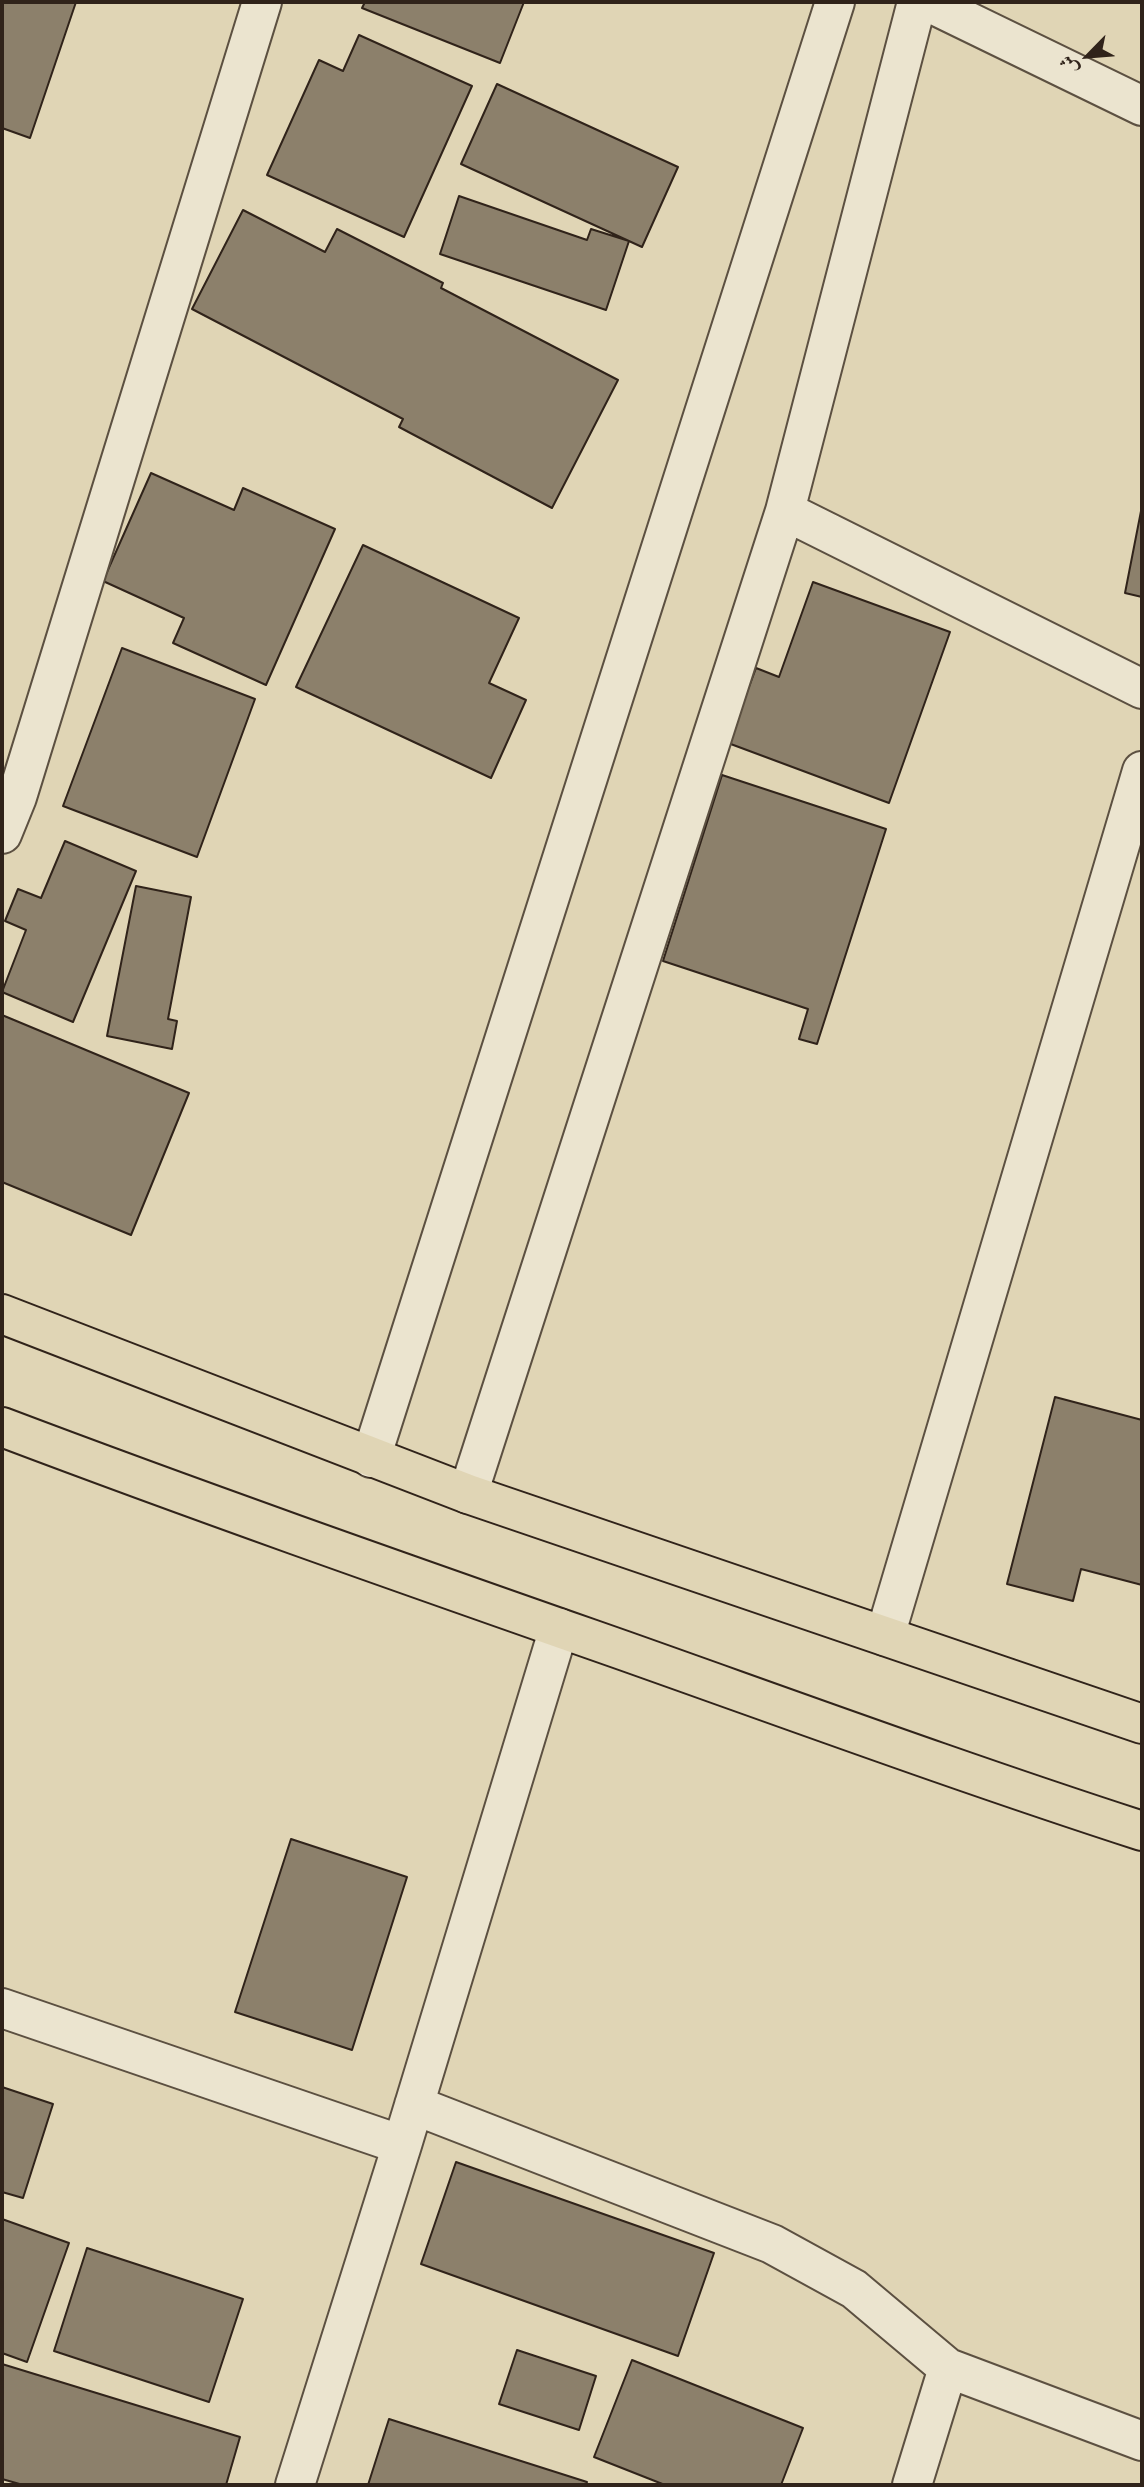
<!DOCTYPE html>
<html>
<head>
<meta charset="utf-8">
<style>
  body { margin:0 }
  #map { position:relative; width:1144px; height:2487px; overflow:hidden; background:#e0d5b5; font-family:"IM FELL Double Pica",Amiri,serif }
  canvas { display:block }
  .frame { position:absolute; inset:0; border:4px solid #30231a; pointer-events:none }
  .north { position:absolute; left:1053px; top:21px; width:70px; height:70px; -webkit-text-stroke:5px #ebe4cf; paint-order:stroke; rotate:245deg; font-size:19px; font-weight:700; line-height:28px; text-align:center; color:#30231a }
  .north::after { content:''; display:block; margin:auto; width:24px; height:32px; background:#30231a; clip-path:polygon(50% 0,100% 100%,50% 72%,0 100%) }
</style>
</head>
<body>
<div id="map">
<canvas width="1144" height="2487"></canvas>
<div class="frame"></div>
<div class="north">ش</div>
</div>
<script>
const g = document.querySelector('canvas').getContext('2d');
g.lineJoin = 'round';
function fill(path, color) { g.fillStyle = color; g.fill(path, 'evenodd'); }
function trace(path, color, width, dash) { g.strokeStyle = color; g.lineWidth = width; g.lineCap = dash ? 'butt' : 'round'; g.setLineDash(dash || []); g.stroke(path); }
const building = new Path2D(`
  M2,2H76L30,138L2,128Z
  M365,2H524L500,63L362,8Z
  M359,35L472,86L404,237L267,175L319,60L343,71Z
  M497,84L678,167L642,247L461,164Z
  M459,196L587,240L591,229L629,241L606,310L440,254Z
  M243,210L325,252L337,229L443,283L441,288L618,380L552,508L399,427L403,419L192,309Z
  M151,473L234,510L243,488L335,529L266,685L173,643L184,618L103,581Z
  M1142,506V597L1125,593Z
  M363,545L519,618L489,683L526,700L491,778L296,687Z
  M813,582L950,632L889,803L728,743L756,668L779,677Z
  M122,648L255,699L197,857L63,806Z
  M722,775L886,829L817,1044L799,1039L808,1009L663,961Z
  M65,841L136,871L73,1022L2,992L26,930L5,921L18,889L41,898Z
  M136,886L191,897L168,1019L177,1021L172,1049L107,1036Z
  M2,1015L189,1093L131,1235L2,1182Z
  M1055,1397L1142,1420V1585L1081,1569L1073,1601L1007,1584Z
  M291,1839L407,1877L352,2050L235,2012Z
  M2,2087L53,2104L23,2198L2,2192Z
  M456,2162L714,2253L678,2356L421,2264Z
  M2,2219L69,2243L27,2362L2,2353Z
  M87,2248L243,2299L209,2402L54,2351Z
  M517,2350L596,2376L579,2430L499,2404Z
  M632,2360L803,2428L781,2485H665L594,2457Z
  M2,2364L240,2437L226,2485H23L2,2479Z
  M389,2419L587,2482L586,2485H368Z`);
fill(building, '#8c806b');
trace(building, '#30231a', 2);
const minor = new Path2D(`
  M928,2L1142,106
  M785,511L1142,689
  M2,834L17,797L262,2
  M371,1458L835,2
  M468,1494L785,511L917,2
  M885,1636L1142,771
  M2,2008L402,2145
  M414,2105L772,2244L854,2289L948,2368L1142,2441
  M295,2485L402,2145L559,1628
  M912,2485L948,2368`);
const major = new Path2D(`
  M2,1314L468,1494L1142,1724
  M2,1427C208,1505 417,1578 625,1651C797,1712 969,1775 1142,1831`);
trace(minor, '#5c5041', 42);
trace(major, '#30231a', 42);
trace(minor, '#ebe4cf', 38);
trace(major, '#e0d5b5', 38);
</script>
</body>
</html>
